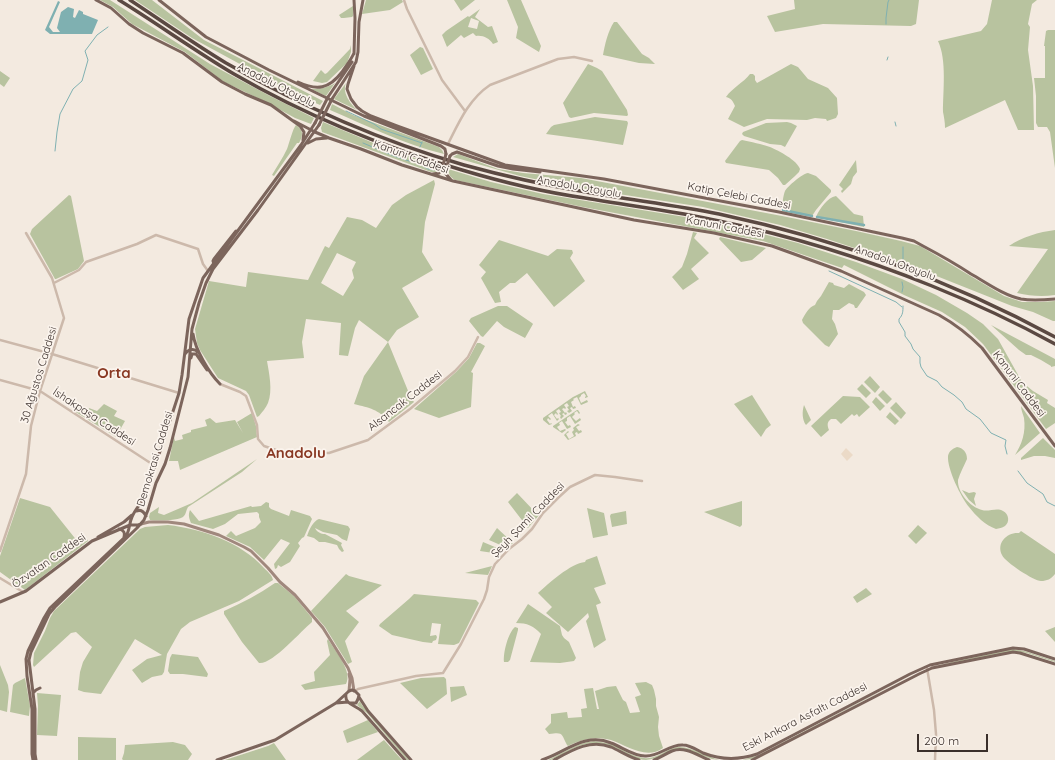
<!DOCTYPE html>
<html>
<head>
<meta charset="utf-8">
<style>
  body { margin:0 }
  #map { position:relative; width:1055px; height:760px; overflow:hidden; background:#f3eae0; font-family:Quicksand,sans-serif }
  canvas { display:block }
  .scale { position:absolute; left:917px; top:734px; width:71px; height:18px; box-sizing:border-box; border:2px solid #3a2f2b; border-top:0; padding-left:5px; font-size:12px; line-height:14px; white-space:nowrap; color:#3a2f2b; -webkit-text-stroke:3px #fbf4ed; paint-order:stroke }
</style>
</head>
<body>
<div id="map">
<canvas width="1055" height="760"></canvas>
<div class="scale">200 m</div>
</div>
<script>
const g = document.querySelector('canvas').getContext('2d');
g.lineJoin = 'round';
function fill(path, color) { g.fillStyle = color; g.fill(path, 'evenodd'); }
function trace(path, color, width, dash) { g.strokeStyle = color; g.lineWidth = width; g.lineCap = dash ? 'butt' : 'round'; g.setLineDash(dash || []); g.stroke(path); }
function write(font, color, halo, rows, align = 'center') {
  g.font = font + ' Quicksand,sans-serif'; g.lineWidth = 3.5; g.setLineDash([]); g.textBaseline = 'middle'; g.strokeStyle = halo; g.fillStyle = color; for (const [text, x, y, turn = 0] of rows) {
    g.save(); g.translate(x, y); g.rotate((+turn || 0) * Math.PI / 180); g.textAlign = isNaN(turn) ? turn : align; if (halo) g.strokeText(text, 0, 0); g.fillText(text, 0, 0); g.restore();
  }
}
fill(new Path2D(`
  M100,0H110L210,64L270,96L314,118L311,124L295,118L266,102L224,82L185,52L132,24L113,7Z
  M135,0H152L204,40L323,101L320,105L295,94L192,38Z
  M366,0H402L403,2L390,10L362,14Z
  M454,0H475L461,11Z
  M507,0H521L541,46L539,52L516,38L518,27Z
  M794,0H919L916,24L911,26L823,24L775,32L767,16L795,9Z
  M992,0H1037L1032,4L1028,24L1030,27L1028,50L1033,86L1034,130H1018L1005,100L945,128C945,122 944,117 943,112C943,91 947,60 938,41L981,31L987,24Z
  M353,6V16L352,17L344,18H341L339,15Z
  M480,9L475,17L488,27L492,26L498,42L493,44C489,38 483,35 476,36L473,33L464,38L461,35L447,47L442,35L446,31L468,16L469,17ZM471,18L479,21L477,29L468,27Z
  M614,22H617L642,54L649,58L655,64L639,63L603,55C605,44 608,31 614,22Z
  M1048,30H1055V168L1050,132L1047,127H1038L1036,123V96L1034,78H1045V46H1044L1046,31Z
  M351,45V52L347,63L327,82L322,83L313,81L321,70L325,74L327,73L350,49Z
  M420,47L423,48L433,69L421,75L410,55Z
  M588,64L597,68L602,71L627,110L628,115L627,116L594,113L571,118L569,117L563,103Z
  M791,64L798,67L808,79L828,88L837,98L838,114L836,118L827,121L826,119L815,118L807,120L767,119L744,127L728,119L735,106C733,101 731,98 726,97C732,88 743,83 750,74H753L755,76V80L757,83Z
  M0,71L10,78L4,87L0,84Z
  M335,83L326,96L311,89C320,89 327,88 335,83Z
  M346,83C342,93 350,103 357,110L334,99Z
  M332,104L353,115L439,147L442,150L444,154C404,144 367,126 330,110Z
  M595,117L627,121L628,123L623,145L591,140L546,134L551,127L554,125Z
  M323,122L383,147L441,167L438,172H431L322,132L321,128Z
  M787,122L791,123L797,126L785,147L781,145L770,144L744,136L742,134L743,132L766,123Z
  M296,125C304,130 303,136 299,143H297L274,176L272,175C277,166 283,158 287,149C289,144 293,128 296,125Z
  M742,140C751,142 762,144 770,147C779,151 797,160 800,169L799,172L795,176L785,185H783L778,178L769,170L726,163L725,161L740,141Z
  M458,154L498,169L523,173L581,178L782,216L856,231L901,241L920,246L1004,296L1022,302H1041L1055,301V321H1053L1033,312L1012,306L939,277L885,258L827,239L780,225L703,207L573,187L520,176L453,157Z
  M856,160L857,172L853,177L851,184L842,193L841,191L843,189L839,185Z
  M448,169L491,182L543,194L685,217L755,232L798,243L856,262L902,279L936,295L967,313L983,324L998,339L1022,382L1033,391L1048,400L1047,403L1055,408V423L1046,429L983,344L965,327L942,312L904,295L844,265L842,268L763,241L583,207L455,180C450,177 449,175 448,169Z
  M808,173L816,176L831,190V192L816,210L812,216L782,211C782,205 783,196 785,191C788,186 802,174 808,173Z
  M434,180L435,184L425,222L422,252L433,270L402,288L419,317L397,330L388,342L411,398L414,402L389,422C378,409 370,408 354,404L364,376L388,342L359,320L355,328L348,356L339,355L341,323L306,319L302,342L304,358L267,361C269,373 273,390 268,403C266,408 262,412 259,416L257,417L249,395L246,391L218,378L200,350L197,343L195,329L209,281L246,287L248,272L308,280L325,246L329,248L347,217L362,220L376,228L392,205L406,195ZM337,253L356,262L352,270L354,278L343,296L321,283Z
  M69,195L71,196L84,261L78,269L56,279H55L30,234L32,229Z
  M836,196L854,214L863,216L864,227L816,217C820,208 827,198 836,196Z
  M1055,230V295C1042,297 1030,296 1017,293L1048,249L1009,246C1022,237 1039,232 1055,230Z
  M693,232L697,233L694,238L709,253L691,269L699,279L683,290L672,277L682,267L687,254Z
  M720,237L766,248L752,260L741,262L719,239Z
  M499,240L548,256L557,249L572,250L573,253L570,258L585,281L565,298L554,307L527,273L515,283H510L499,292L501,302L495,303L481,278L486,272L479,265Z
  M829,282L833,283L834,285L844,288L849,284L864,292L866,295L857,308H855L854,305L849,303L839,310H833L832,319L835,324L838,334L829,347L825,345L803,323L802,320C805,314 809,307 815,305L817,301L821,296Z
  M498,306H507L532,323L533,324L525,338L504,327L497,321L483,337L481,336L469,321L471,318Z
  M991,325L1055,359V366L1051,367V366L1041,360L1031,355H1026L1019,350Z
  M477,343H480L485,346L471,372L473,373L471,407L439,418L414,409L456,372L469,358Z
  M870,376L880,387L875,393L864,382Z
  M862,384L871,393L866,398L857,389Z
  M883,390L892,399L887,404L878,395Z
  M585,391L588,397L585,398V397L586,396L584,393L581,395V396L579,398L581,403L587,400L588,402L581,405L577,397L573,399L574,400L571,402L573,407L575,406L576,408L573,409L572,407L570,408L572,411L569,413L567,411L569,410L567,407L569,406L567,403L564,405L566,408L565,409L564,408L562,409L565,413L566,412L567,414L565,415L564,413L562,414L564,416L561,419L560,417L561,416L559,413L561,412L559,409L556,411L558,414L557,415L556,413L554,415L557,419L558,418L559,419L557,421L552,413L548,416L551,419L550,420L548,418L547,420L550,424L551,423L552,424L549,425L543,420V418L573,397Z
  M752,395L771,425L766,429L761,437L734,404Z
  M843,396L860,397L870,407L859,417L857,414L854,416L852,414L841,424L836,419H831C827,422 827,425 829,430L821,437L811,426Z
  M876,397L885,406L880,411L872,402Z
  M896,402L906,413L901,419L890,408Z
  M104,404L117,411L114,416L125,421L116,437L74,411L78,406L87,412L89,408L97,411Z
  M804,405L811,420L806,425C802,420 802,411 804,405Z
  M1021,406L1040,433L1015,455C1022,444 1026,432 1024,418C1023,414 1021,410 1021,406Z
  M577,410H578L580,413L578,415L579,414L577,411L574,413L575,414L572,417L576,421L580,418L581,420L575,424L570,416L567,418V421L565,422L568,426L570,425L571,427L567,429L562,421L559,423L560,425L557,427L560,431L565,429L566,430L562,433L553,427V426Z
  M890,412L899,421L895,425L886,417Z
  M252,413L256,426L257,437L180,470L178,461H169L174,437L175,441L183,439L182,435L191,432V430L207,426L205,420L210,418L216,423L235,420L243,433L237,422Z
  M578,424L580,425L576,427L579,431L581,430L582,432L578,434L577,432L575,433L576,436L568,440L564,435L568,431L569,432L566,434L569,439L574,436L572,432L574,430L573,428Z
  M1043,438L1055,450V458L1045,456H1034L1021,460V458Z
  M957,447C963,448 967,452 967,459C964,466 960,473 958,480C957,492 970,507 982,510C989,512 997,507 1003,511C1009,514 1010,522 1005,526C1002,528 999,528 996,529C985,525 976,516 969,507C961,497 947,469 948,456C949,451 952,449 957,447Z
  M257,459L242,472L188,507C186,510 186,514 184,516C180,521 156,521 150,520L149,517L150,513L159,507L158,513L164,515L192,503Z
  M962,490L969,493L974,492L976,493L974,499L976,506L969,500Z
  M517,493L536,513L540,514L528,528L508,502Z
  M20,498L50,507L78,542L86,537L88,541L25,590L0,572V556Z
  M742,501V525L740,527L704,512Z
  M266,502L269,503V507L271,509L289,516L291,510L310,516L312,519L304,537L302,538L298,543L300,546L290,562L281,567L278,565L277,568L275,569L274,564L290,543L281,539L264,560L250,547L226,536L231,531L236,536L255,528L261,522L259,517V514L257,512L238,514L225,524L213,529L191,523C189,518 188,515 190,510L199,521L251,506L252,507L261,506Z
  M587,508L604,513L608,535L593,538Z
  M626,511L627,524L612,527L610,516L611,514Z
  M319,519L348,526L350,529L347,541L342,539L337,535L323,532L315,528C317,532 321,534 325,534L342,543L341,545L344,551L342,552L339,549L337,545L325,542H319L314,538L307,536C309,530 313,521 319,519Z
  M168,525C202,529 241,542 264,568C268,572 272,575 273,580L239,601L190,622L181,629L167,654L164,672L162,675L152,677L142,683L132,670L147,659L162,655L135,639L101,694L84,692L78,690L80,672L83,662L92,647L76,632L71,633L34,667L33,665L34,653L45,631L50,618L54,611L140,529L145,527Z
  M918,525L927,533L916,544L908,536Z
  M497,528L513,543L508,547H505L489,540Z
  M1021,531L1055,554V574C1051,579 1047,581 1041,581C1034,581 1005,562 1002,555C996,543 1007,532 1019,533Z
  M483,542L502,550L503,552L500,554L480,551Z
  M597,556L606,584L594,588L601,603L596,605L606,640L594,648L586,621L589,617L588,613L568,632L546,613L552,607L538,593C548,584 571,563 585,562L586,560Z
  M492,566L488,575L465,573Z
  M346,574L349,576L382,585L346,611L359,622L345,641L352,662L348,664L325,627L311,611Z
  M275,583H278L294,596L312,618V622C301,631 272,665 259,663L242,642L224,614V611C242,603 259,594 275,583Z
  M866,588L872,594L857,603L853,597Z
  M414,594L476,600L479,603L459,643L454,645L438,644L441,624L432,623L430,636L436,635L437,637L436,640L433,641L432,643L423,642L392,635L379,626L380,624L409,599Z
  M528,604L560,626L562,635L564,638L569,642L576,658L574,661L560,663L530,662L541,634C534,626 527,623 516,623Z
  M515,627L518,628V630L510,660L508,662H504C503,653 508,633 515,627Z
  M1055,627V642L1045,631Z
  M328,639C335,651 353,671 346,684L305,690L301,685L315,681L314,672L330,655L327,641Z
  M1013,649L1024,651L1055,661V662L1027,653L1014,651L932,667L956,661Z
  M172,654L198,657L208,674L207,677L183,674H170L168,671L170,658Z
  M0,665L8,685L9,692L7,712L0,710Z
  M921,670L761,755L751,759L742,760L759,755Z
  M444,677L446,679L447,694L427,709L400,683L421,678Z
  M25,678L30,706L29,716L10,712L13,685L15,683Z
  M646,682L652,685L654,690L656,699V706L659,717L658,727L659,736L663,748C646,760 628,746 611,740C596,736 582,739 568,746L567,745C561,733 563,732 549,734L545,729L551,723V714L567,712L568,718L582,717L581,709L587,708L584,689L593,688L597,709H599L595,691L607,687L616,686L623,700L626,702L630,713L640,712L635,697L641,695L635,683Z
  M464,686L467,695L451,702L450,687Z
  M37,693L61,695L57,736L37,735L38,706Z
  M360,701L362,705L409,760H407L367,713L357,705Z
  M368,720L378,732L347,743L343,731Z
  M78,737L116,738V760H78Z
  M384,740L402,760H357Z
  M594,741C601,742 609,743 615,746C624,750 633,757 644,758C657,760 666,748 678,747C691,746 707,757 720,760L712,759L681,748C670,752 658,759 646,760C637,760 628,754 620,750C591,735 577,747 551,760H548C563,753 577,743 594,741Z
  M173,742L185,745L192,754L188,760H123L122,759L124,753L125,745Z
  M274,743L286,760H225L268,746Z`), '#b8c39f');
fill(new Path2D(`
  M846,448L853,455L847,461L841,454Z`), '#ebdac7');
fill(new Path2D(`
  M58,1L60,2L49,27L53,32H60L57,28L61,12L68,7L74,9L73,17L75,18L79,10L83,12V14L98,20L92,34H50L45,30Z`), '#7fb0b1');
trace(new Path2D(`
  M886,24V18L888,2L889,0
  M887,60L888,57
  M346,111L374,124L381,129L422,143
  M895,122L896,126
  M363,143L394,156L409,161L416,162L428,169L434,170
  M420,147L422,142
  M55,151L57,132L60,114L73,89L82,81L88,60L85,51L97,35L108,27
  M903,259V247
  M829,271L896,302L902,307
  M902,282L903,287L902,292
  M903,306C903,311 903,315 899,319V322L905,332V336L911,344L913,349L920,357V363L921,367L927,376L937,381L942,387L954,395L962,402L966,409L980,419L991,433L1006,440L1005,446L1007,454
  M1018,471L1027,483L1043,494L1047,502L1055,506`), '#7fb0b1', 1);
trace(new Path2D(`
  M783,210L812,216
  M817,217L864,225`), '#7fb0b1', 2.5);
trace(new Path2D(`
  M404,0L407,9L442,80L465,111
  M448,144C459,122 469,99 490,85L558,59L574,57L592,61
  M54,283L79,270L86,262L137,244L156,235L198,249L203,264L208,271
  M0,340L52,354L179,393
  M0,380L40,391L155,466
  M220,384L240,392L246,396L257,425L258,439L264,446L282,452L329,453L368,440L410,409L455,371L468,357L478,337
  M0,551L26,474L31,426L40,391L64,318L52,278L26,233
  M0,578L23,592
  M927,668L934,710L936,734L935,760
  M355,691L358,689L416,676L443,673L461,644L484,599L487,590L489,577L495,564L509,549L522,539L532,529L543,513L559,497L570,487L595,475L615,477L642,481`), '#ccb9ab', 2.5);
trace(new Path2D(`
  M141,524L149,522H168L184,524L219,535L244,547L251,551L268,568L280,582L295,595L323,628L348,668L352,678L354,691
  M349,691L350,679L349,674`), '#a0887d', 3);
trace(new Path2D(`
  M96,0L111,8L129,24L143,33L183,53L222,82L245,94L271,105L300,126L304,132L303,140
  M159,0L206,37L269,70L364,116L441,146L445,149L446,154
  M354,54L355,18L354,0
  M354,66L348,84L347,89L351,99L357,107L362,111L371,116L397,126L505,165L604,179L779,212L902,238L914,241L923,246C940,255 956,264 971,274C987,283 1003,295 1021,299C1032,301 1044,300 1055,299
  M298,82C317,91 329,89 342,72C346,66 351,60 354,53
  M328,97L352,62
  M332,99L356,62L358,52L359,22L363,0
  M294,121L315,132L329,138L361,149L402,165L453,181L634,220L714,233L772,246L841,271L939,315C955,324 969,335 982,348L1055,446
  M308,143L316,139L327,138
  M450,156L452,154L457,152L498,166L513,169L540,172
  M446,169V174L451,180
  M433,174L439,173L442,169
  M214,264L213,261L214,259L236,231
  M193,334C195,349 209,373 220,384
  M185,354C188,349 194,348 198,352
  M191,358L192,354H196L207,370
  M137,511C141,509 144,512 146,516
  M119,529C124,530 125,533 124,537
  M98,537L124,522L132,515
  M0,602L26,591L92,541L130,525H138L141,524
  M33,693L36,690L40,688
  M346,694C344,704 355,705 362,711L405,760
  M359,697L368,711L411,760
  M336,703L348,702
  M33,760L32,754V709L27,676L26,659L28,651L44,618L50,608L126,536C130,530 129,523 132,517C135,509 142,503 146,494L179,393L182,375L189,319L203,278L301,145L315,123
  M36,760L35,754V709L29,660L31,652L49,614L55,607L137,528L144,520L148,510L156,483L165,464L170,448L188,377L192,329L199,303L206,283L213,269L258,210L319,125
  M217,760L275,740L336,703L349,691L352,690L355,691L359,695L358,699L356,703H350
  M542,760C566,752 585,732 611,743C622,747 633,756 645,756C659,757 669,744 683,745C690,745 697,750 703,753C721,760 739,760 757,754L910,674L930,665L1013,648L1024,649L1055,659
  M554,760C572,750 590,739 611,747C620,751 629,757 639,760
  M654,760C660,758 665,754 672,751C685,746 697,755 709,760
  M752,760L919,674L932,668L1013,652L1020,653L1055,664`), '#7c655c', 3);
trace(new Path2D(`
  M119,0C158,24 195,51 234,74C305,115 383,147 462,170C502,182 543,192 585,198C630,206 675,211 719,221C792,236 863,258 932,286C974,303 1015,322 1055,344
  M130,0C162,21 193,43 226,63C301,106 381,141 464,165C504,176 545,185 586,192C630,200 675,205 719,214C836,239 950,280 1055,337`), '#5b4942', 3.5);
trace(new Path2D(`
  M315,123L328,97
  M319,125L332,99
  M442,169L446,154
  M446,169L450,156`), '#7c655c', 3);
write('11px', '#3a2f2b', '#fbf4ed', [
  ["Anadolu Otoyolu",276,85,27],
  ["Kanuni Caddesi",411,157,20],
  ["Anadolu Otoyolu",579,187,10],
  ["Katip Çelebi Caddesi",739,196,11],
  ["Kanuni Caddesi",725,227,11],
  ["Anadolu Otoyolu",895,263,20],
  ["30 Ağustos Caddesi",39,375,-73],
  ["Kanuni Caddesi",1019,384,53],
  ["Alsancak Caddesi",405,401,-38],
  ["İshakpaşa Caddesi",94,417,33],
  ["Demokrasi Caddesi",155,459,-73],
  ["Şeyh Şamil Caddesi",528,520,-46],
  ["Özvatan Caddesi",49,561,-35],
  ["Eski Ankara Asfaltı Caddesi",805,717,-27]
]);
write('bold 15px', '#893823', '#fbf4ed', [
  ["Orta",114,373],
  ["Anadolu",296,453]
]);
</script>
</body>
</html>
